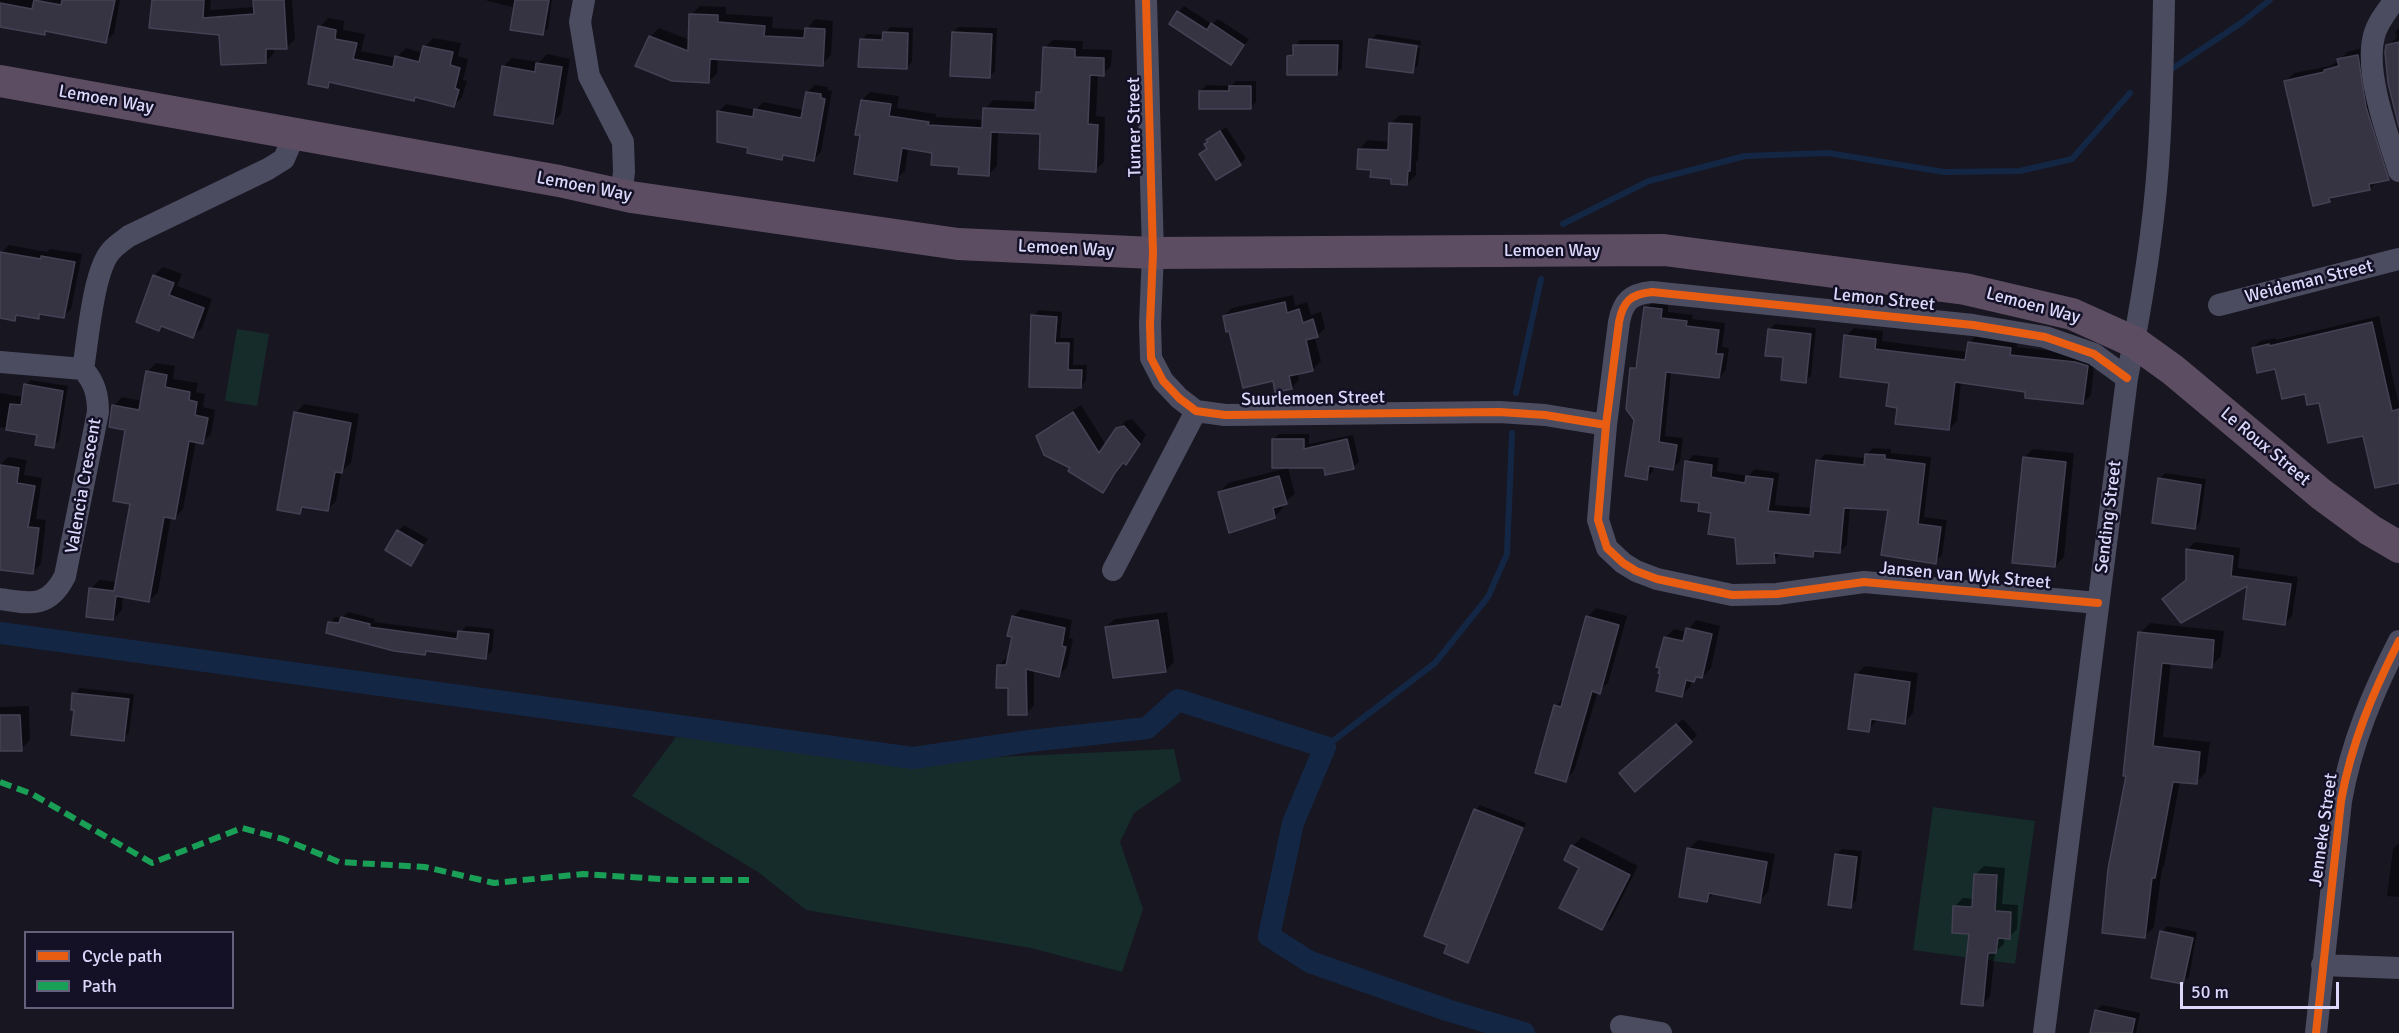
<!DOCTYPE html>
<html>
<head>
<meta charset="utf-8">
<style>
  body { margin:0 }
  #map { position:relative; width:2399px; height:1033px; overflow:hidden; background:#181621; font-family:Signika,sans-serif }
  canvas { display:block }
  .legend { position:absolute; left:24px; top:931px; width:210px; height:78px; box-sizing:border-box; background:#141126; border:2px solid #64617c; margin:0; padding:8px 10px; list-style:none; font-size:18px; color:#dbd8fc }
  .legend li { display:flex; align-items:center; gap:12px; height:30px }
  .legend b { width:30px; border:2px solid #64617c }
  .scale { position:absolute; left:2180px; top:982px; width:159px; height:27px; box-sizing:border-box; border:3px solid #dbd8fc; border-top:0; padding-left:8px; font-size:18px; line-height:21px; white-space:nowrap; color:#dbd8fc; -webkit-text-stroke:4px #141126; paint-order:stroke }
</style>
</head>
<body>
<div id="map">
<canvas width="2399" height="1033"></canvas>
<ul class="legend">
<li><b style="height:8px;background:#e95d12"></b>Cycle path</li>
<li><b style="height:8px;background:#1a9f57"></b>Path</li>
</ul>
<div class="scale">50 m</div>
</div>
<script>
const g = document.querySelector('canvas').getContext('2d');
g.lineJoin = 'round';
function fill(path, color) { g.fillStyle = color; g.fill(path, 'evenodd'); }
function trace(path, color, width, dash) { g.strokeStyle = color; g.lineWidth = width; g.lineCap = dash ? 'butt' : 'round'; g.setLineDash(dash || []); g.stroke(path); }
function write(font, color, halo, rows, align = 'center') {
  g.font = font + ' Signika,sans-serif'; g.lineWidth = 5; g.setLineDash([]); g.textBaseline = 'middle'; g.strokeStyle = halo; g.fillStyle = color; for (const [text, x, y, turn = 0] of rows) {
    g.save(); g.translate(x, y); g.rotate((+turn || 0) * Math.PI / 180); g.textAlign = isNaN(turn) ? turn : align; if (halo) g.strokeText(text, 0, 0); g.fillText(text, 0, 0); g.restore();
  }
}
fill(new Path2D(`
  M237,329L269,334L257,406L225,401Z
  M676,737L930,760L1174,749L1181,781L1134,813L1120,842L1143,909L1122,972L1031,948L806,910L758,872L632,796Z
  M1933,807L2035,821L2015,964L1913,950Z`), '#152c2b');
fill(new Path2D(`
  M0,0H120L114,33L106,41L48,30L44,34L0,26Z
  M153,0H211L210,10L255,7V0H292L295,39L287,47H274V53L266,62L221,33Z
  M485,0H552L548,28L543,33L515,8Z
  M700,6L726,7V14L773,17L772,28L806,30L815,19L833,21L831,55L822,64L718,58L717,73L708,82L637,65L650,37L659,28L690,40L691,15Z
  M1184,6L1212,24L1218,19L1249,39L1231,63L1178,12Z
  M328,18L344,21L343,30L365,34L361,51L396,58L406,48L423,53L425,47L433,38L461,43L458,56L468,59L463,80L467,81L462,97L454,106L417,96L413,99L333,81L327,87L320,27Z
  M890,27L913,28L912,62L906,68L861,40L867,34L884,35Z
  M959,27L997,28L995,71L989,77L953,32Z
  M2399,28V120L2388,46L2397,37L2395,32Z
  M1377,34L1421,41V45L1374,38V41L1420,48L1418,65L1412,71L1371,40Z
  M1053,40L1083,41L1082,49L1112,50L1111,66L1103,74H1098L1096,116L1105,117L1104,162L1095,170L1042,132L998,131L997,166L989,174L960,165L933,152L908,148L905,171L896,179L862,134V100L870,92L899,96L897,108L936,114V117L984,120L985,109L993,100L1037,102V93L1043,87L1044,48Z
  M1300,40H1343L1342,68L1337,73L1289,56Z
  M2366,47L2392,171L2370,188L2335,196L2330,201L2286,81L2294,73L2330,66L2339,61L2347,52Z
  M547,54L570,59L561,114L552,123L503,67L512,58L539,62Z
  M1236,81H1256V102L1250,108L1201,91L1206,85L1231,86Z
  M815,85L828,87V90L832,91L821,152L814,159L786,154L782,158L749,147L719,141V111L726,104L756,110L763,102L804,110L807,92Z
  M1400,115L1421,116L1418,160L1416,162V175L1407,184L1393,177L1359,149L1368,140L1390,142L1391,123Z
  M1226,127L1246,158L1240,164L1201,154L1208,147V140Z
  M9,245L47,252L50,249L82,254L71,309L63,317L43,313L38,318L19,314L15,319L0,305V260L1,253Z
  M163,267L182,274L177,286L212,299L202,328L193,336L163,325L158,329L154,276Z
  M1293,295L1295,306L1307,302L1311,315L1321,312L1325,328L1315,338L1321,361L1313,369L1298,373L1299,380L1291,388L1274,379L1230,329L1224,316L1232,308Z
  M1654,301L1668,302V312L1693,315L1692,319L1725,323L1722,347L1729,348L1726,370L1719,377L1671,371L1665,436L1683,438L1680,461L1673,468L1654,465L1653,471L1646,478L1635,420L1632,368L1638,362L1647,308Z
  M1039,310L1062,312L1060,338H1074L1073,365H1087L1086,381L1080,387L1031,386L1033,316Z
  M2379,316L2399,405V481L2364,434L2306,392L2253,348L2260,341L2276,338V340Z
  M1775,324L1816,328L1811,376L1805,381L1784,356L1770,329Z
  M1854,328L1883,331L1882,341L1968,352L1969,343L1977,335L2018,341L2017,347L2083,354L2095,358L2091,395L2083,403L2027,391L1961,382L1957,421L1949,429L1899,406L1891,382L1846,336Z
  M156,363L175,366L173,379L198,383L196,392L205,394L203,407L215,410L211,434L203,442L196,441L183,509L175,518L171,517L158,592L149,601L123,596L122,610L113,619L91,589L99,580L117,582L132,502L127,428L114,406L122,397L142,401L148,371Z
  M31,380L68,386L59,441L53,446L39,433L0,427V393L24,397L26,385Z
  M304,404L359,414L351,463L341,472L336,501L327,510L306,506L300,513L296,413Z
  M1081,405L1106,445L1125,421L1132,419L1146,435L1133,455L1125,463L1103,491L1038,436L1046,428Z
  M1279,434H1309V444L1353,435L1359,462L1353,467L1325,466L1273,440Z
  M1873,448L1891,449V453L1931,457L1924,517L1947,520L1942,555L1935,562L1889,509L1850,506L1847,545L1840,551L1819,550L1813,556L1781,552L1774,561L1737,536L1701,502L1687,462L1693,455L1719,458L1717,471L1748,476L1755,469L1779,473L1775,505L1813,508L1818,461L1825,454L1866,458V455Z
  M2033,449L2074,453L2064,557L2055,566L2024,458Z
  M8,457L27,460L24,475L42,478L36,519L46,520L41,564L33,572L0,568V465Z
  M1288,468L1295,494L1282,504L1283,508L1274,517L1220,492L1228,483Z
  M2165,473L2206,479L2200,522L2195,528L2159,479Z
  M404,525L428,539L411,564L398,531Z
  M2195,542L2240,548L2238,568L2298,577L2292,616L2285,624L2249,583L2172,591L2188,579V549Z
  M1596,608L1627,616L1608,683L1598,691L1574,771L1565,780L1556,706L1565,696L1588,617Z
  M1021,609L1072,620L1069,638L1073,639L1067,667L1059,675L1034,669V705L1027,713L998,666L1006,658H1009L1013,636V617Z
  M348,612L375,619L374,622L460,633L466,626L494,629L492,651L486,657L428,649L425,653L330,623L335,617L342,618Z
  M1167,612L1174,662L1165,671L1106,627L1115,619Z
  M1696,620L1720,626L1711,668L1702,677L1698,676L1692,680L1690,687L1681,696L1665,638L1674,629L1687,632Z
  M2150,623L2224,631L2221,656L2211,666L2171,662L2163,737L2210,742L2206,772L2196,783L2180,781L2164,866L2162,869L2154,927L2144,937L2127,775L2140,633Z
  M1865,666L1918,673L1913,713L1905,722L1878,719L1868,730L1856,675Z
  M80,688L134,694L129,733L123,739L74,694Z
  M29,706L30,740L21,749L0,750V707Z
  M1683,719L1697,735L1691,741L1627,768Z
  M1480,805L1526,823L1472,956L1467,961L1476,810Z
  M1582,837L1638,866L1611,919L1602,928L1581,867L1566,859L1573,846Z
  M1698,840L1775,854L1768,892L1759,901L1714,893L1707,900L1689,849Z
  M2399,843V897L2387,896L2393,849Z
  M1842,849L1862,851L1856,901L1850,906L1836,854Z
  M1984,866L2005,868L2002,904L2018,905L2017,929L2009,937H2004V944L1995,952L1990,997L1982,1005L1971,932L1955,906L1963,898L1974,899L1976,874Z
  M2167,926L2197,932L2189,977L2183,982L2162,932Z
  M2102,1005L2140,1013L2136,1033H2091L2096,1011Z`), '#0007');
trace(new Path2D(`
  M2167,72L2241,23L2270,0
  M1563,224L1649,181L1745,156L1828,153L1944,172L2020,171L2072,159L2130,93
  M1516,393L1541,279
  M1325,747L1435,663L1488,597L1507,554L1512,433`), '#132745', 6);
trace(new Path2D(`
  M0,633L913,758L1030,741L1147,728L1178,700L1325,747L1293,823L1269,936L1310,962L1447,1010L1524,1033`), '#132745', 22);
const building = new Path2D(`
  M34,0L61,5L62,0H115L106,43L45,31V35L0,27V3L32,9Z
  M152,0H204L203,18L254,14L253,0H284L287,49H266V63L221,65L219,35L149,28Z
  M515,0H549L543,35L510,30Z
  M1177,11L1207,30L1211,23L1244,45L1231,65L1169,24Z
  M689,14L718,15V22L765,26L764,36L804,38L805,28L825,29L823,66L710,59L709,83L672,81L635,66L649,36L688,51Z
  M318,26L336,30L335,39L357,43L353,59L393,67L395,56L419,62L423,46L453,52L450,65L460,68L455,88L459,90L454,107L415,97L414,101L329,82L328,88L308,84Z
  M883,32L908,33L907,69L858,67L860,39L882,40Z
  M952,32L992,34L990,78L950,76Z
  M1369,39L1417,46L1413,73L1366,67Z
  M2399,42V127L2388,83L2385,52L2386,45Z
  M1293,45H1338L1337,75H1287V56L1293,55Z
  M1043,47L1075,49V57L1104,58V76L1090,75L1088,124L1098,125L1096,172L1039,169L1040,134L991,132L989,176L958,174L959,167L931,165L932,153L902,148L897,181L854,174L860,135H855L861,100L891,104L889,116L929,122L928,125L982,128L983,108L1035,110L1036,92H1041Z
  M2358,55L2366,107L2389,180L2369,184L2370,190L2329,198L2330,202L2313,206L2284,81L2324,72V70L2339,66L2337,59Z
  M536,63L562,67L553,124L494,115L502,66L535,72Z
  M1229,86H1251V109H1199V91H1229Z
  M806,92L821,94V98L825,99L814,161L783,155L782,160L747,153L748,148L717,142V111L753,117L754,109L801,118Z
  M1389,123L1412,124L1410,171H1408L1407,185L1391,184V179L1370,177L1371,170L1357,169L1358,149L1388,150Z
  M1220,131L1241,165L1216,180L1199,154L1207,149L1204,144L1208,142L1206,140Z
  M0,252L41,259V256L75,262L64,318L39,314V319L16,315L15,321L0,318Z
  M153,275L174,283L169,295L204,308L193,338L161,326L159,331L136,322Z
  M1285,302L1287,313L1299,309L1303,323L1313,319L1318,337L1306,340L1313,371L1289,376L1292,389L1275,392L1273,381L1243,388L1229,331L1226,332L1223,316Z
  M1644,307L1662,309L1661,318L1687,321L1686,326L1719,330L1716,354H1723L1719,378L1666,372L1659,442L1677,445L1673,470L1649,466L1647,480L1625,476L1634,420L1626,409L1630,368H1636Z
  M1031,315L1057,317L1055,343H1069L1068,370H1082L1081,388L1029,387Z
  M2372,322L2392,411L2399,409V483L2375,488L2363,436L2328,443L2319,403L2307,405L2305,394L2282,399L2275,369L2257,373L2252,348L2269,344V346Z
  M1768,329L1811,334L1806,383L1781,380L1783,357L1765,356Z
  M1844,335L1876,339L1875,349L1965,360L1968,342L2011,348L2010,355L2075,362L2088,366L2083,404L2025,398V392L1955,382L1949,430L1895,424L1897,408L1886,406L1889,383L1840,377Z
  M146,371L167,375L165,387L190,392L189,400L197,402L195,415L208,418L203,444L189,441L175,519L164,517L149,602L116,596L113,620L86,617L89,588L114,591L130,504L113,501L125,430L109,427L112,405L139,410Z
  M24,384L63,391L54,448L35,445L37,435L6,430L10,404L21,405Z
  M294,412L351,423L342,473L335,472L328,511L302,507L300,514L277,510Z
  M1073,412L1099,453L1116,428L1124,426L1140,444L1126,465L1123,463L1115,473L1103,493L1068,471L1070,468L1044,455L1036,436Z
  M1272,439H1304V449L1347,439L1354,469L1325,475L1324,468H1272Z
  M1865,454L1885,455V459L1925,464L1918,524L1941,527L1936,564L1881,555L1888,510L1844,508L1840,553L1814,551L1813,557L1774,553L1775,563L1737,564L1735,538L1708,534L1711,513L1698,511L1699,503L1681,501L1685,461L1712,465L1711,477L1745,483L1746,476L1773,479L1768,511L1810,515L1816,460L1864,465Z
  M2023,457L2066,462L2055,567L2012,563Z
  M0,465L19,468L17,483L35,486L28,527L39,528L33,574L0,570Z
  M1279,476L1287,504L1273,508L1275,518L1229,533L1218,492Z
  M2158,478L2201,485L2195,529L2152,523Z
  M397,530L423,545L411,566L385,550Z
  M2186,549L2233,556L2231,576L2291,584L2285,625L2243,619L2247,586L2181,623L2162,599L2186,580Z
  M1012,616L1065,628L1062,646L1066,647L1059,677L1026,669L1027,715H1008V688H996L997,665H1006L1012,637L1007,636Z
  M1586,616L1619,625L1600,694L1592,691L1566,782L1535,773L1554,705L1561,707Z
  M341,617L370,624L369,627L457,639L458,631L489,634L486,659L426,651L425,655L394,651L326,633L328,622L339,623Z
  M1158,620L1166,672L1113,678L1105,627Z
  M1686,628L1712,634L1702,678L1696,677L1694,682L1686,680L1682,697L1656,691L1660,674L1658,673L1660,668L1656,667L1664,637L1683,641Z
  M2138,632L2214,640L2212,668L2162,663L2153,746L2200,752L2197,784L2173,782L2155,878H2152L2145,938L2102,933L2108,869L2126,776H2123Z
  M1855,674L1910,682L1905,724L1871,719L1869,732L1848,729Z
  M72,693L129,699L124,741L71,735L74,710H71Z
  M0,715H20L22,751H0Z
  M1676,724L1692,742L1635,792L1619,773Z
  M1474,809L1523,828L1468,963L1444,953L1447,945L1424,936Z
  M1571,845L1630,875L1602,930L1559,908L1579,868L1564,860Z
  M1687,848L1767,862L1760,903L1709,893L1707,902L1679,897Z
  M1835,854L1857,857L1851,908L1828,905Z
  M1974,874L1997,875L1995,911L2011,912L2010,939L1998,938L1996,953H1988L1983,1006L1961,1004L1969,934L1952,933L1953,906L1972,907Z
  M2160,931L2193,938L2183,984L2151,978Z
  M2095,1010L2135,1019L2132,1033H2090Z`);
fill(building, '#363443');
trace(building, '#444154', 1.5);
trace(new Path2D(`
  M584,0L580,22L589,76L623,142L624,172L621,195
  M1146,0L1153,253L1150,324L1151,358L1163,381L1179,398L1196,411L1225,415L1499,412L1545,415L1606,425
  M2395,0C2387,11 2377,23 2374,36C2364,72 2388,136 2399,171
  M2219,305L2399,259
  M0,362L83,369C95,383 98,395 98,412L65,576C49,608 31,604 0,599
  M83,369C88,341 93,271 111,251C116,245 124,240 129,236L268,169L284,159L295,133
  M1113,570L1196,411
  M2098,603L1864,582L1777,594L1732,595L1657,579L1636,571L1623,563L1607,548L1598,520L1606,425L1619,322C1623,301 1631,294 1652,292L1973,325L2045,337L2094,354L2127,378
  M2322,965L2399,968
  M1621,1026L1661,1033
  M2044,1033L2127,378C2141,308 2153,236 2158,165C2162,110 2163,55 2164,0
  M2316,1033L2341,801C2351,744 2373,692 2399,641`), '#4c4c61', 22);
trace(new Path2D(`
  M0,81L559,181L631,197L958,244L1153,253L1664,250L1965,289L2072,314L2134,342L2173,370L2321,494L2370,530L2399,547`), '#5d4d62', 32);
trace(new Path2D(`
  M0,782L32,794L152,863L242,828L283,839L339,862L425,867L494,883L583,874L675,880H749`), '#1a9f57', 6, [12, 6]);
trace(new Path2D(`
  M1146,0L1153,253L1150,324L1151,358L1163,381L1179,398L1196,411L1225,415L1499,412L1545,415L1606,425
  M2098,603L1864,582L1777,594L1732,595L1657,579L1636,571L1623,563L1607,548L1598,520L1606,425L1619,322C1623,301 1631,294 1652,292L1973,325L2045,337L2094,354L2127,378
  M2316,1033L2341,801C2351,744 2373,692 2399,641`), '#e95d12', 8);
write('18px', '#dbd8fc', '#141126', [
  ["Lemoen Way",106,100,10],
  ["Turner Street",1135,127,-91],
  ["Lemoen Way",584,187,11],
  ["Lemoen Way",1066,249,3],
  ["Lemoen Way",1552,251],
  ["Weideman Street",2309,282,-14],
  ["Lemon Street",1884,300,6],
  ["Lemoen Way",2033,306,15],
  ["Suurlemoen Street",1313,399,-1],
  ["Le Roux Street",2265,447,40],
  ["Valencia Crescent",84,486,-80],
  ["Sending Street",2109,517,-83],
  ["Jansen van Wyk Street",1965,576,5],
  ["Jenneke Street",2324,830,-82]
]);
</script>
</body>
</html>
